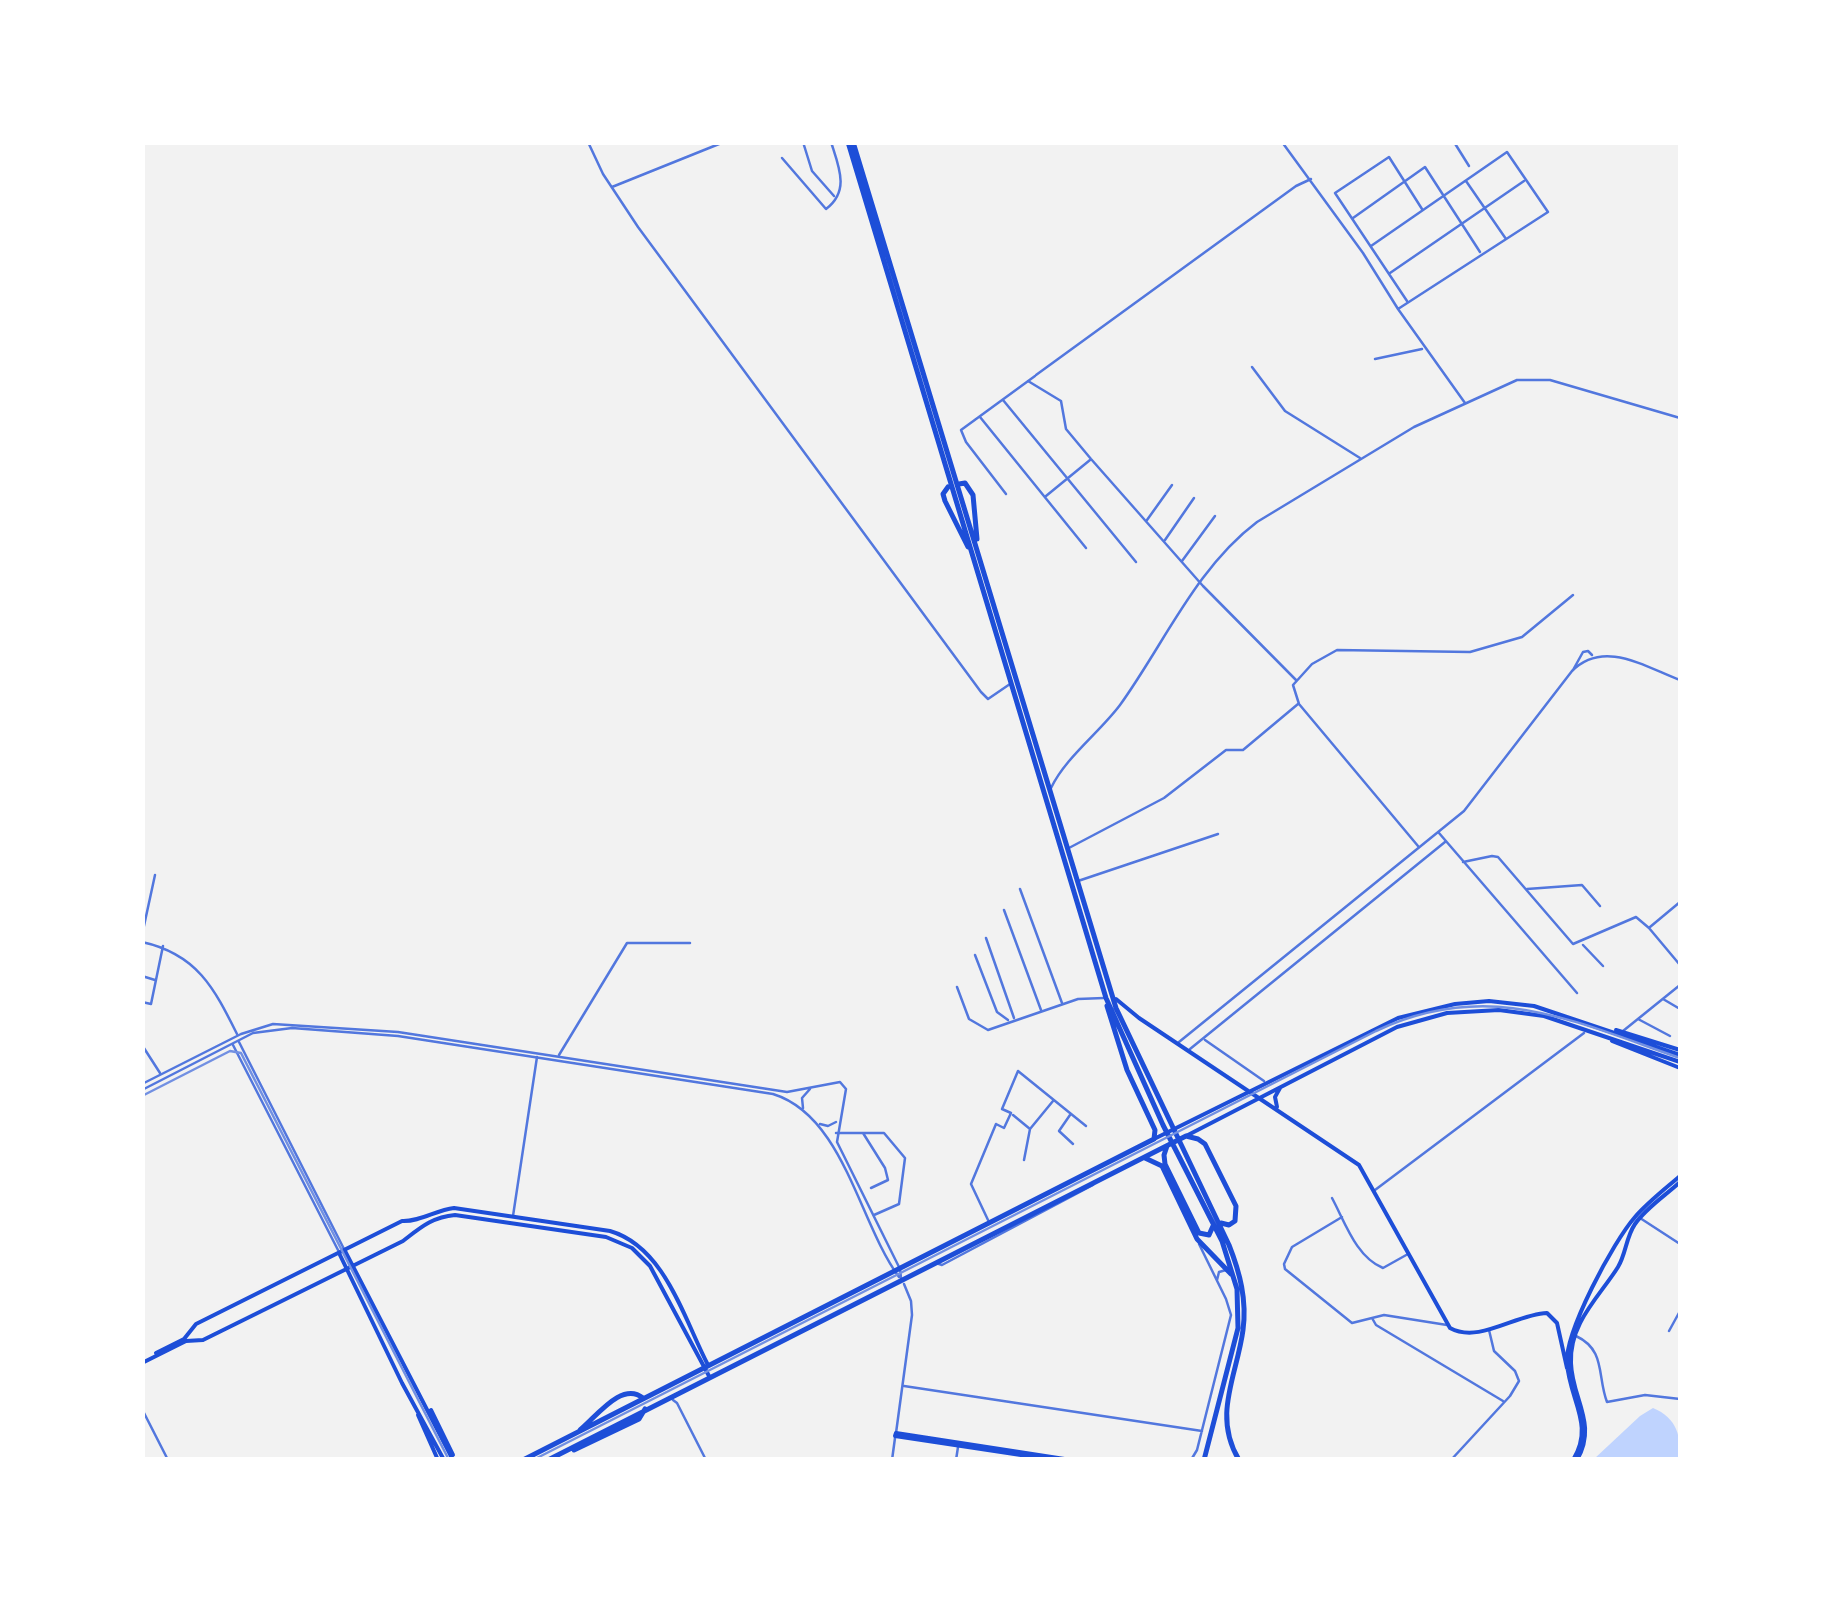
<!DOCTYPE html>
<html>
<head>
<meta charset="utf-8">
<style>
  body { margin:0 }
  #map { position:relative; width:1823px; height:1602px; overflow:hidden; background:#f2f2f2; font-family:Montserrat,sans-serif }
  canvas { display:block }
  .frame { position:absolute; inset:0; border:145px solid #fff; pointer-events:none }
</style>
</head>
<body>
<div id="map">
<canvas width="1823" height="1602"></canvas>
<div class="frame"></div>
</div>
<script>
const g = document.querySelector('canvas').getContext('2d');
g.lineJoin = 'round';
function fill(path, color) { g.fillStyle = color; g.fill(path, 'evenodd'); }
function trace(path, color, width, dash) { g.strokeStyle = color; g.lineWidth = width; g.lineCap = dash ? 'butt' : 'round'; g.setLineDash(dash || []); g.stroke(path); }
fill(new Path2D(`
  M1653,1408C1677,1418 1681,1436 1680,1459H1594L1640,1416Z`), '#bfd3fe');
trace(new Path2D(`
  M588,142L603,174L638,227L981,692L988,699L1010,684
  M803,142L812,171L834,196
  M1282,142L1363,253L1398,309L1465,403
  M1454,142L1469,166
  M782,158L826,209C850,191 839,167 831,142
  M1466,181L1506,239
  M612,187L724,142
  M1353,218L1425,167L1480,252
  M1371,246L1507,152L1548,212L1398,309
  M1390,273L1524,181
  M1407,301L1335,193L1389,157L1422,209
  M1375,359L1422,349
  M1252,367L1285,411L1360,458
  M1036,375L1296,186L1311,179
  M1028,381L1061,401L1066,429L1091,459L1203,586L1296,680
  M1003,400L1136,562
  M980,417L1086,548
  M1006,494L966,442L961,430L1035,376
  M1046,496L1090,460
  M1147,520L1172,485
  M1165,540L1194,498
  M1182,561L1215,516
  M1051,788C1066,757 1099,733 1120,705C1164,644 1196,568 1257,522L1414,427L1517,380H1550L1680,418
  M1439,833L1577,993
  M1418,846L1299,704L1293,685L1312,664L1337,650L1470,652L1522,637L1573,595
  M1067,849L1164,798L1226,750H1243L1298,704
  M1463,862L1492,856L1498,857L1573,944L1636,917L1649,928L1680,965
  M1078,881L1218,834
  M1020,889L1062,1003
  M1527,889L1582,885L1600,906
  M1004,910L1041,1010
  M1650,927L1680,902
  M142,935L155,875
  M986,938L1014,1018
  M142,942C197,954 214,988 237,1034
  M1583,945L1603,966
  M975,955L997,1012L1008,1020
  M142,976L155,980
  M957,987L969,1019L988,1030L1078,999L1104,998
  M1663,999L1680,1009
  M142,1002L151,1004L163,946
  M1638,1019L1670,1036
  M1623,1031L1680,985
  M1205,1040L1264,1081
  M142,1045L160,1073
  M1190,1049L1445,842
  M559,1055L627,943H690
  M1013,1115L1030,1129L1024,1160
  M1070,1115L1059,1131L1073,1144
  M1030,1129L1053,1101
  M836,1133H884L905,1158L899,1204L874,1215
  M863,1133L885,1168L888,1180L871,1188
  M1375,1190L1584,1033
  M1332,1198C1345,1222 1356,1257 1383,1268L1408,1254
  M513,1216L537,1057
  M1342,1217L1292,1247L1284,1264L1285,1269L1352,1323L1384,1315L1447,1325
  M1640,1218L1680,1244
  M988,1220L971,1184L996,1124L1004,1128L1011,1113L1002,1109L1018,1071L1086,1126
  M936,1263L942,1265L1093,1185
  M1217,1280L1219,1272L1226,1270
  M1372,1318L1376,1325L1503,1401
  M1669,1331L1680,1311
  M1576,1336C1606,1350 1597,1376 1607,1402L1645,1395L1680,1399
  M904,1386L1202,1431
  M673,1400L677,1403L706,1460
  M956,1460L958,1447
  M1124,1460H1136
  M1191,1460L1197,1450L1231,1315L1226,1299L1199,1244
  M1451,1460L1510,1396L1519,1381L1515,1371L1494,1351L1489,1330`), '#5277de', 2.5);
trace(new Path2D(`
  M1573,670L1583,652L1588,651L1592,655
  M239,1042L344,1249
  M1179,1042L1464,811L1572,671C1604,639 1645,667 1680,680
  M233,1045L339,1252
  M142,1084L241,1034L273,1024L398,1032L787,1092L840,1082L846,1089L837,1142L900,1269L901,1278
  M142,1090L253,1033L292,1028L398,1036L773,1094C844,1116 859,1223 899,1277
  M803,1108L802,1098L810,1089
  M820,1124L828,1126L836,1122
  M142,1409L168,1460
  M896,1433L912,1315L911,1301L904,1284
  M892,1460L895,1438`), '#5277de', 2.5);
trace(new Path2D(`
  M1116,999L1139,1018L1359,1165L1450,1328C1479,1344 1516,1314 1547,1313L1557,1323L1567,1368
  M1616,1030L1680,1050
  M1612,1041L1680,1068
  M1277,1107L1275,1097L1280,1088
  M1186,1136L1397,1027L1447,1013L1499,1010L1544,1016L1680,1062
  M1154,1139L1398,1018L1455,1004L1489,1001L1534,1006L1680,1055
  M345,1251L453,1460
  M339,1253L402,1383L444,1460
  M156,1353L184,1339L196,1324L402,1221C420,1222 436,1210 454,1208L610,1231C665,1247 684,1319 708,1365
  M142,1363L186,1341L203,1340L403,1241C420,1228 432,1217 455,1215L606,1237L632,1248L650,1266L709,1376
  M431,1410L453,1455
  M418,1415L438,1460
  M1054,1460L895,1436L896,1433L1071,1460
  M1573,1460C1595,1425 1569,1399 1567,1363C1565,1332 1613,1242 1635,1217C1648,1202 1665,1189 1680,1176
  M1577,1460C1598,1424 1572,1399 1571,1363C1569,1323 1600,1296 1618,1267C1626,1254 1626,1237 1635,1224C1646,1208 1666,1195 1680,1182`), '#1d4ed8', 4);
trace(new Path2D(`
  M848,142L1106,998L1163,1125L1222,1241L1237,1289L1238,1328L1204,1460
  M853,142L1116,1008L1229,1245C1240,1273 1247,1300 1243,1330C1237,1376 1212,1415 1239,1460
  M959,484L965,483L973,495L977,539
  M948,487L943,494L945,501L968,547
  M1167,1146L1164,1155L1165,1164L1199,1233L1209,1235L1213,1226
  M1145,1158L1162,1166L1197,1239L1231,1274
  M580,1430C597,1416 622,1381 643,1398
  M574,1450L639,1419L645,1409
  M523,1460L1154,1139L1155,1130L1127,1070L1107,1006
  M548,1460L1186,1136L1198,1139L1205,1144L1236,1206L1235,1221L1229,1225L1221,1223`), '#1d4ed8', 5);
trace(new Path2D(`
  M142,1096L230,1051L241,1053L449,1460
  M533,1460L1376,1031C1488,978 1573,1021 1680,1058`), '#7290e2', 2.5);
</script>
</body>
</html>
